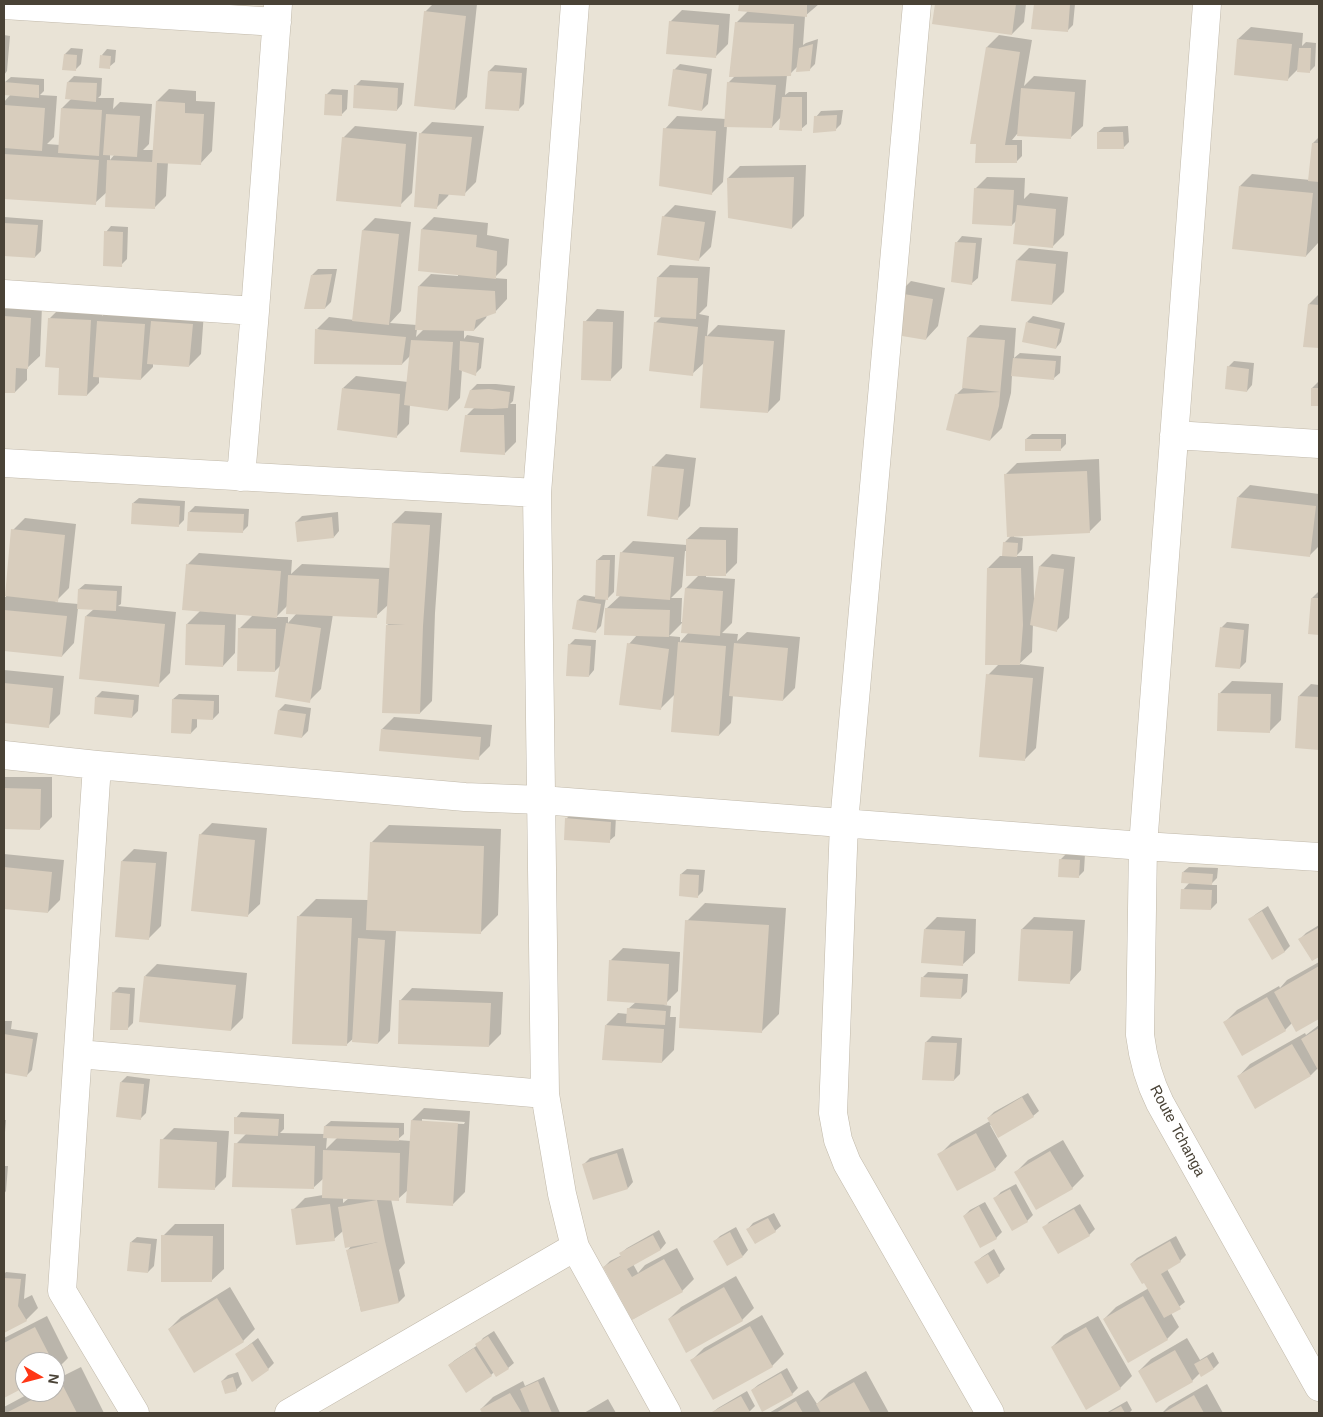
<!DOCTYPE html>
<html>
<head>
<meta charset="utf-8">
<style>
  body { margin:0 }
  #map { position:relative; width:1323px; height:1417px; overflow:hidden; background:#f5f1e8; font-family:Arial,sans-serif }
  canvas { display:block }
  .frame { position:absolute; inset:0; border:5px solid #494236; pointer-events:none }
  .north { position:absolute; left:15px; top:1352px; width:50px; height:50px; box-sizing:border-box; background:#fff; border:1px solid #b6b3af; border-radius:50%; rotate:98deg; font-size:14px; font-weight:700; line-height:20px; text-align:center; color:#494236 }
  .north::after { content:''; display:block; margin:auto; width:18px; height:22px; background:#ff3716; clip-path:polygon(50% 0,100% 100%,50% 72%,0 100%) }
</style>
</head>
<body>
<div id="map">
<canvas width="1323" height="1417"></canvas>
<div class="frame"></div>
<div class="north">N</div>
</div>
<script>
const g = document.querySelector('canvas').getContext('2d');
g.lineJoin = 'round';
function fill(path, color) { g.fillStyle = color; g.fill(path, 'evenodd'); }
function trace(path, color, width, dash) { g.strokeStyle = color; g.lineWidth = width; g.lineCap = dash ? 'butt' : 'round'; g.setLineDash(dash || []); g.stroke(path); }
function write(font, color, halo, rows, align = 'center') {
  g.font = font + ' Arial,sans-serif'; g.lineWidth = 4; g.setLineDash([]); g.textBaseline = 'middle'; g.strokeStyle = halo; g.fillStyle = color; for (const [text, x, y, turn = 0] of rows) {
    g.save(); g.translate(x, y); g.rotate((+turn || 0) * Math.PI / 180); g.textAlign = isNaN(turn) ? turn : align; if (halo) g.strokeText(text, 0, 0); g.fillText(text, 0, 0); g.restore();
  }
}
fill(new Path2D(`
  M4,4H1319V1413H4ZM25,1362H55V1392H25Z`), '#e9e3d6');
fill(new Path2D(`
  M433,4H477L467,97L455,109L425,12Z
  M740,4H819L805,16L803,45L806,43L818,39L815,64L809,70L798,66L790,74L787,75L785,95L789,92H807V124L801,129L781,117L772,127L727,126L723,182L711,194L665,129L677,116L726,119L728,83L735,76L736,23L748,11L739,10Z
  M936,4H1026L1024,22L1012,34L933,23Z
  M1035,4H1075L1073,25L1067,31L1032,28Z
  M682,10L730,14L728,44L716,56L670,22Z
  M1251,27L1303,33L1302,46L1306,42L1316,43L1315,66L1310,71L1299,68L1288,79L1238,39Z
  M4,35L10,36L7,71L4,75Z
  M999,35L1032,40L1024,86L1034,76L1086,80L1083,126L1070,138L1017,134L1012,140H1022V156L1017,161H977L987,47Z
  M71,48L83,49L81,64L75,70L65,54Z
  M107,49L116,50L115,62L109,67L102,55Z
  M680,64L712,69L708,104L702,110L674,70Z
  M495,65L527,68L524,104L518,110L489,71Z
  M74,76L102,78L101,95L98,98H114L113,109L120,102L152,104L149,144L143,150H154L157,101L169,89L196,91V101L215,102L212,151L200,164L168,162L166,196L154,208L107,192L95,203L4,197V149L6,147H4V102L11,94L5,82L11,77L44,79V91L40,95L57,96L54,137L47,144L60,145L62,108L72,98L68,82ZM110,154H115L110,160Z
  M361,80L404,83L402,104L397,110L355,86Z
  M332,89L348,90L347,109L341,115L326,95Z
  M843,110L841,124L835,130L816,117L821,111Z
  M432,122L484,126L476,182L464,194H449L448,196L436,208L420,134Z
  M355,126L417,132L412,193L400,205L343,138Z
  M1128,126L1129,142L1123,148L1098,132L1104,127Z
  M1319,137V228L1318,243L1306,256L1240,186L1252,174L1310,180L1313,143Z
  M806,165L804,216L792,228L728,178L740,166Z
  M987,177L1025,178L1024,199L1030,193L1068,197L1064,235L1052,247L1017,220L1012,225L975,189Z
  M675,205L716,211L711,247L699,259L663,217Z
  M4,217L43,220L41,251L35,257L4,255Z
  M434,217L488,223L487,235L509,239L507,265L494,278L507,279V299L495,312L487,315L486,318L474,330H464V339L467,335L484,338L481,368L475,374L462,369L460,398L448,410L410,405L409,424L397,436L343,388L356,376L408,382L410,356L402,364L317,329L329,317L354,320L363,230L375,218L411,222L401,311L390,323L417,325L419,286L431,274L458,276V274L419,270L422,229ZM417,329H424L416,337Z
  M111,226L128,227L127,259L121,265L106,232Z
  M962,236L982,238L978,278L972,283L957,242Z
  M1029,248L1068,252L1064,292L1052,304L1017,260Z
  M670,265L710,267L707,306L699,314L709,316L707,336L718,325L785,330L780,400L768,412L705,362L692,374L655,323L662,316L658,277Z
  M318,269H337L331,302L325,308L312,275Z
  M911,281L945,288L938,326L926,339L899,293Z
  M1319,294V347L1304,346L1309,304Z
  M9,305L42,306L40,356L27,368V380L15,392L4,391V310Z
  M61,307L103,309L102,316L110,309L204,312L201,354L189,366L153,364V367L141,379L99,376V383L87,395L61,366L49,319Z
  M597,309L624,311L622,368L610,380L585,322Z
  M1033,316L1065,323L1061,342L1056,348L1027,322Z
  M980,325L1016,328L1014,358L1020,353L1061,356L1060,373L1054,378L1012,375L1011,393L1002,428L990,440L956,395L963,388L968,337Z
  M1234,361L1254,363L1252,385L1247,391L1228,367Z
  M1318,382L1319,405H1312V388Z
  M477,384H496L515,386L513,401L510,404H516V442L504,454L466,416L475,407L471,390Z
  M1032,434H1066V444L1060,450L1026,439Z
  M666,454L696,458L690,506L678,518L654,466Z
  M1099,459L1101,520L1089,532L1014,535V537L1023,538L1022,550L1016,556H1033L1034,598H1035L1040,566L1052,554L1075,557L1069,618L1057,630L1033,624L1032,652L1019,664L1044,667L1036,748L1024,760L988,675L999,664L988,568L1000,556H1003L1004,543L1011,536L1005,475L1017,463Z
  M1250,485L1319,494V546L1309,556L1238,497Z
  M139,498L185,501L184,520L178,526L133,503Z
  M195,506L249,509L248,526L243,531L189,512Z
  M405,511L442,513L435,613L432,701L420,713L387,625L390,623L388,605L376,616L333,614L321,689L309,701L281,665L275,671L239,629L253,615L236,614L235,653L223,666L187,624L200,611L187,565L199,553L292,560L291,574L302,564L390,568L393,523ZM288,605L297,613L288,623V617H276Z
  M338,512L339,531L334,537L296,522L302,516Z
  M25,518L76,524L69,588L55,602L78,604L79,589L85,584L122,586L121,604L118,606L176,612L170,673L158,685L86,616L94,609L78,608L74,643L62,656L4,650V597H6L13,530Z
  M700,527L738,528L737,563L725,575H706V577L735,579L732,623L722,633L738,634L737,641L747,632L800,637L795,688L783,700L733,695L731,723L719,735L675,694L660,709L629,644L637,635L606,609L621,595V553L633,541L687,545V539ZM685,551H687L699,575L686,588L689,632L680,642V637L669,636L683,622H681L682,598H671L682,587Z
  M603,555H615L614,592L608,598H606L601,626L595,632L578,600L584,595L596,597L597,560Z
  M1319,591V634L1310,633L1312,598Z
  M1227,622L1249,624L1246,662L1240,668L1221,628Z
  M575,639L596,640L594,670L589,676L569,645Z
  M4,670L64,676L60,714L48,726L4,722Z
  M1232,681L1283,683L1281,720L1269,732L1220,693Z
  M1311,684L1319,685V748L1296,747L1299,696Z
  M102,691L139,695L138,711L132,717L96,697Z
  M179,694L219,695V713L213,719L197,718V727L191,733L173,699Z
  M285,704L311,708L308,731L302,737L279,710Z
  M394,717L492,725L490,746L478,758L382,729Z
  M4,777H52V817L40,829L4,828Z
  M572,813L616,816L615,836L609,841L566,819Z
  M212,823L267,828L260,904L247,916L200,835Z
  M389,825L501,829L498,915L480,933L396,930L390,1031L378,1043L354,1038L347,1044L298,917L316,899L368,900L371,843Z
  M134,849L167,852L161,926L149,938L122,861Z
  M4,854L64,860L60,900L48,912L4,908Z
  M1066,854H1085L1084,871L1078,877L1060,860Z
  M1189,867L1218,868L1217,878L1210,885H1217V903L1211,909L1183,890L1190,882L1183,872Z
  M687,869L705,870L703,891L698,896L681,874Z
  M705,903L786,908L779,1014L761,1032L687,921Z
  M1268,906L1290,946L1284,952L1250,919L1256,914Z
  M937,917L976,919L975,953L962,965L925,929Z
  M1034,917L1085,920L1081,970L1069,983L1022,929Z
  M1319,925V956L1312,960L1300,939L1306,933Z
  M623,948L680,952L678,991L664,1005L671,1006L670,1017H676L674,1050L662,1062L606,1025L618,1013L628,1014V1009L636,1002L611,960Z
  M1319,962V1017L1297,1030L1293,1022L1285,1030L1225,1022L1237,1010L1279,986L1280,988L1287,980Z
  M157,964L247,973L243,1018L231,1030L145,976Z
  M928,972L968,974L967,992L961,998L923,977Z
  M119,987L135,988L133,1023L127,1029L113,993Z
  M412,988L503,992L501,1034L489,1046L400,1001Z
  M4,1021H12L11,1029L38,1033L32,1070L26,1076L4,1072Z
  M1319,1025V1070L1318,1068L1311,1075L1238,1077L1250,1064L1305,1033L1306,1035Z
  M932,1036L962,1038L960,1074L954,1080L926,1042Z
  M127,1076L150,1079L146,1113L140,1119L121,1082Z
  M1028,1093L1039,1111L1033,1116L990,1125L1007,1156L995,1169L939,1155L951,1143L990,1121L988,1118L994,1112Z
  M424,1108L470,1111L465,1192L453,1204L408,1190L398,1199H391L405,1263L399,1270L405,1296L399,1302L361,1311L347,1251L352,1245L343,1231L334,1239L293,1210L305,1198L323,1195L324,1178L313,1188L236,1144L246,1134L236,1118L241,1112L284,1114V1129L280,1133L325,1134V1126L331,1121L404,1123V1134L397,1140L411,1141L412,1120ZM422,1119L465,1122L464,1124L422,1122ZM327,1137H338L326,1149ZM343,1198H349L343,1203Z
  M4,1120H6L4,1144Z
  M174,1128L229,1131L226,1177L214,1189L162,1140Z
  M1063,1140L1084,1176L1072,1188L1016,1172L1028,1160Z
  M623,1148L633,1182L628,1188L584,1164L590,1158Z
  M4,1166H8L6,1191L4,1194Z
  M1016,1184L1033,1215L1027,1221L995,1198L1001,1192Z
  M985,1202L1002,1232L996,1238L964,1216L970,1210Z
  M1080,1204L1095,1229L1089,1235L1044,1228L1049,1222Z
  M774,1213L781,1226L775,1231L748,1229L753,1223Z
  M175,1224H224V1269L211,1281L163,1236Z
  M736,1227L748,1250L743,1256L714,1242L720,1236Z
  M659,1230L666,1243L661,1249L633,1264L638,1273L645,1265L677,1248L694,1279L682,1291L633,1319L604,1267L610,1261L622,1255L621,1253L627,1248Z
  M1176,1236L1186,1255L1180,1261L1167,1269L1185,1302L1171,1313L1179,1327L1167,1339L1104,1319L1116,1307L1149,1288L1131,1264L1137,1258Z
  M137,1237L157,1239L154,1266L148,1272L131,1242Z
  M994,1249L1005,1269L999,1275L976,1262L982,1257Z
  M6,1272L26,1274L24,1299L32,1295L38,1308L26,1320L4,1331V1274Z
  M736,1276L754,1308L742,1320L669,1319L681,1307Z
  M230,1287L255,1329L243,1341L169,1329L181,1317Z
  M762,1315L784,1354L772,1366L692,1360L704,1348Z
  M47,1316L68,1358L55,1371V1362H25V1386L4,1397V1338Z
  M1098,1316L1132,1376L1120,1388L1052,1347L1064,1335Z
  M494,1331L514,1363L508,1368L494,1372L491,1375L449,1365L455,1360L478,1345L483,1338Z
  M258,1338L274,1363L268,1369L236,1355Z
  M1187,1338L1200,1360L1213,1352L1219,1363L1214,1368L1200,1373L1192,1381L1139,1371L1151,1359Z
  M81,1367L104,1413H4V1407L32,1392H55V1380Z
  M787,1368L798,1388L792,1394L752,1390L758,1385Z
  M866,1371L889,1413H769L808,1390L817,1404L829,1392Z
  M238,1372L242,1384L236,1390L222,1381L228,1375Z
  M544,1377L560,1413H484L481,1409L493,1397L523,1381L525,1386Z
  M1207,1384L1223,1413H1162L1169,1406Z
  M747,1391L755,1406L750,1411L746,1413H712L718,1408Z
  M608,1399L616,1413H584Z
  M1127,1401L1132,1410L1129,1413H1106Z`), '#0003');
fill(new Path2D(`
  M739,4H807V17L738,11Z
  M935,4H1016L1012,35L932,24Z
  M1034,4H1070L1068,32L1031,29Z
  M424,11L466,16L455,110L414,106Z
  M669,21L719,25L716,58L666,54Z
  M735,22L794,24L791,76L729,77Z
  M1237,39L1292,44L1288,81L1234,75Z
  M813,44L810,71L796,72L799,48Z
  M986,47L1020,52L1005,145H1017V163H975L976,144H970Z
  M1299,48H1311L1310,73L1297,72Z
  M64,54L77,55L76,71L62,70Z
  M100,55L111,56L110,69L99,68Z
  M673,69L707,74L702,111L668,106Z
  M488,71L522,73L519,111L485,109Z
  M4,82L39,85V98L4,95Z
  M67,82L97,83L96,102L65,99Z
  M727,82L776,85L772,128L724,127Z
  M354,85L398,88L397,111L353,108Z
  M1021,88L1075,92L1071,139L1017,136Z
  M325,94L342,95V116L324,115Z
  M782,97H802V131L779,130Z
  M156,101L185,103V113L204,114L201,165L157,163L155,209L105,207L107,160L152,162Z
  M4,105L45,108L42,151L4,148Z
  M61,108L102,110L99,156L58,153Z
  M106,114L140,116L137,157L103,155Z
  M837,115L836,131L813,133L814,116Z
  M663,128L716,131L712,195L659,186Z
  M1097,132H1123L1124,149H1097Z
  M419,133L472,137L465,196L439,194L437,209L414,207Z
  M342,137L406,144L401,207L336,201Z
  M1312,143H1319V182L1308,181Z
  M4,154L99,160L96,205L4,199Z
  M794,177L792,229L728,218L727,178Z
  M1239,186L1313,193L1306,257L1232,249Z
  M974,188L1014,190L1012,226L972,224Z
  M1017,205L1056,209L1053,248L1013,244Z
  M662,216L705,222L699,261L657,255Z
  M4,223L38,225L35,258L4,256Z
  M421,229L477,235L476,247L497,251L496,279L418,271Z
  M362,230L399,234L389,325L352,321Z
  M104,231L123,232L122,267L103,266Z
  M955,242L976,243L972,285L951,282Z
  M1016,260L1056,264L1052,305L1011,301Z
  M332,274L325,309H304L311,275Z
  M657,277L698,278L696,319L654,317Z
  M418,286L495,291L496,313L476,320L474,331L415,330Z
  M898,293L933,299L926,340L890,334Z
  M1308,304L1319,305V348L1303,347Z
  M4,316L31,318L28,369L16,368L15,393H4Z
  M48,318L91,320L87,396L58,395L59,368L45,367Z
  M97,321L145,324L141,380L93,377Z
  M151,321L193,324L189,367L147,364Z
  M583,321L613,322L611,381L581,380Z
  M654,322L698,327L693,376L649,371Z
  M1026,322L1060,329L1056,349L1022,342Z
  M315,329L406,337L402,365L314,364Z
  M705,336L774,341L768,413L700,408Z
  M967,337L1005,340L999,406L990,441L946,430L955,394L1000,392L962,388Z
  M411,340L453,342L448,411L404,405Z
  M460,341L479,343L476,376L459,370Z
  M1013,358L1056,361L1054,380L1011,376Z
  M1227,366L1249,369L1247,392L1225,389Z
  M342,388L400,394L397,438L337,430Z
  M1311,388H1319V406H1311Z
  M489,389L510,392L508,408L492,409L464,408L470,390Z
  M465,415H504L505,455L460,452Z
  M1025,439H1061V451H1025Z
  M652,466L684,469L678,520L647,516Z
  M1087,471L1090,533L1007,537L1004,474Z
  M1237,497L1316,506L1310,557L1231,548Z
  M132,503L180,506L179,527L131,524Z
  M188,512L244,514L243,533L187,531Z
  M332,517L334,538L297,542L295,522Z
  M392,523L430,525L423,626L420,714L382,713L386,625H405L386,624Z
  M11,529L65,535L58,602L5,596Z
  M686,539L726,540V576H686Z
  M1003,542L1018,543L1017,557L1002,556Z
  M620,552L674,557L670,600L616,596Z
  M596,560H610L608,600L595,599Z
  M186,564L281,571L277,618L182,610Z
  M1039,566L1064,569L1057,632L1030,625Z
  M987,568H1021L1023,625L1020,665H985Z
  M288,575L379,579L377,618L286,614Z
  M685,588L723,591L720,636L681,633Z
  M78,589L117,591L116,611L77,609Z
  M1311,598H1319V635L1308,634Z
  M577,600L601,604L596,633L572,629Z
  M605,608L670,610L669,637L604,635Z
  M4,610L67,616L62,657L4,651Z
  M85,616L165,624L159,687L79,679Z
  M286,623L321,628L310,703L275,697Z
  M186,624L225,625L223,667L185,665Z
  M1220,627L1244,630L1240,669L1215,667Z
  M238,628L276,629L275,672L237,671Z
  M678,642L726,646L719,736L671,732Z
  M627,643L669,649L661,710L619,705Z
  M734,643L788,648L783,701L729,696Z
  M568,644L591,646L589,677L566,676Z
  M986,674L1033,678L1025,761L979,757Z
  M4,683L53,688L49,728L4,723Z
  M1218,693L1271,694L1270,733L1217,731Z
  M1298,696L1319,697V750L1295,748Z
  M95,697L134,700L132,718L94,714Z
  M172,699L214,701L213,720L192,719L191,734L171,733Z
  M278,710L306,714L302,738L274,734Z
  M381,729L481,737L479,760L379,751Z
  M4,788L41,789L40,830L4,829Z
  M565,818L611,822L610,843L564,840Z
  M199,834L255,840L248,917L191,911Z
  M370,842L484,846L481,934L366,930Z
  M1059,859L1080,860L1079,878L1058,877Z
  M121,861L156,863L149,940L115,937Z
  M4,867L52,872L48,913L4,909Z
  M1182,872L1213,874L1212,885L1181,883Z
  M680,874L699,875L698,898L679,896Z
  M1181,889L1212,890L1211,910L1180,909Z
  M1262,911L1285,952L1272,960L1248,919Z
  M297,916L352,918L347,1046L292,1044Z
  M685,920L769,925L762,1033L679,1028Z
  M1318,928L1319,931V957L1312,961L1298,939Z
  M924,929L965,931L963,966L921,963Z
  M1021,929L1073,931L1070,984L1018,981Z
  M358,938L385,940L378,1044L352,1042Z
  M609,960L669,964L667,1005L607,1001Z
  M1319,966V1019L1296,1032L1274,992Z
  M144,976L236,985L231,1031L139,1022Z
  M921,977L963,979L961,999L920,997Z
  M112,992L130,994L128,1030H110Z
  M1267,997L1286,1031L1242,1056L1223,1022Z
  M399,1000L491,1003L489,1047L398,1044Z
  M627,1008L666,1011L665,1025L626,1023Z
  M605,1025L664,1029L662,1063L602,1060Z
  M1319,1028V1072L1301,1039Z
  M4,1034L33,1039L27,1077L4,1073Z
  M925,1042L957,1043L954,1081L922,1080Z
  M1292,1044L1311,1076L1255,1109L1237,1076Z
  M120,1082L144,1084L141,1120L116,1117Z
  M1022,1097L1034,1117L998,1138L987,1118Z
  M234,1117L279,1119L278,1136L234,1134Z
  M411,1120L458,1123L453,1206L406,1203Z
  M324,1126L399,1128V1141L323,1138Z
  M976,1133L996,1170L957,1191L937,1154Z
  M160,1139L217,1142L215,1190L158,1188Z
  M234,1143L315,1146L314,1189L232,1187Z
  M323,1150L400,1153L399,1201L377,1200L385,1241L399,1303L361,1312L346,1250L378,1242L345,1248L338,1207L377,1200L322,1198Z
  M1050,1151L1073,1189L1036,1210L1014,1172Z
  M617,1153L628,1189L593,1200L582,1164Z
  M1010,1189L1028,1222L1012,1231L993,1198Z
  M330,1204L335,1241L296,1245L291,1209Z
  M979,1206L997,1239L980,1248L963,1216Z
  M1074,1209L1090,1236L1058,1254L1042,1227Z
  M768,1218L776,1232L755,1244L746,1229Z
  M730,1232L743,1257L727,1266L713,1241Z
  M161,1235L213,1236L212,1282H161Z
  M653,1235L661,1250L627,1269L632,1277L664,1259L683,1292L632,1320L603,1267L621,1256L619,1253Z
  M1170,1241L1181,1262L1161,1274L1181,1309L1164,1318L1144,1283L1142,1284L1130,1264Z
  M130,1242L151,1244L148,1273L127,1271Z
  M988,1254L1000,1276L987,1284L974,1262Z
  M4,1278L21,1279L18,1306L27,1321L4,1333V1314L5,1313L4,1312Z
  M724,1287L743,1321L686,1353L668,1319Z
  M1143,1296L1168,1340L1128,1363L1103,1319Z
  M217,1298L244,1342L194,1373L168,1329Z
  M750,1326L773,1367L713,1400L690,1360Z
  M35,1327L53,1362H25V1387L4,1398V1343Z
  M1086,1327L1121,1389L1086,1410L1051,1347Z
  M488,1336L509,1369L496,1377L475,1344Z
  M252,1343L269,1370L252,1382L235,1354Z
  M474,1348L492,1376L466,1393L448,1365Z
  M1175,1350L1193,1382L1156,1403L1138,1371Z
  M1207,1357L1214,1369L1201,1377L1194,1364Z
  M781,1373L793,1395L762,1412L751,1390Z
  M233,1377L237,1391L225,1394L221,1381Z
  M538,1381L552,1413H530L520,1389Z
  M854,1382L871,1413H821L816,1404Z
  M62,1384L77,1413H6L47,1392H55V1388Z
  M510,1393L522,1413H482L480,1409Z
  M1194,1395L1204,1413H1163Z
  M741,1396L750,1412L710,1413Z
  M796,1401L803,1413H776Z
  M1121,1406L1125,1413H1108Z`), '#d8cdbd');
const minor = new Path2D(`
  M575,4L537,493L545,1094L562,1194L575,1247L667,1413
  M917,4L844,823L833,1113L838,1140L847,1163L990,1413
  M1207,4L1143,846L1140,1035C1143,1059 1149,1081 1160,1103L1319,1387
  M4,5L277,22
  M4,294L255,311
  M1174,435L1319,444
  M4,463L537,493
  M241,477L255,311L278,4
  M4,755L97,765L465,797L541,800L1143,846L1319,857
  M97,765L62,1291L135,1413
  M78,1054L545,1094
  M289,1413L575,1247`);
trace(minor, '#c1b9aa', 29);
trace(minor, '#fff', 28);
write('15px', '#494236', '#fff', [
  ["Route Tchanga",1177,1131,62]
]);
</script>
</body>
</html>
